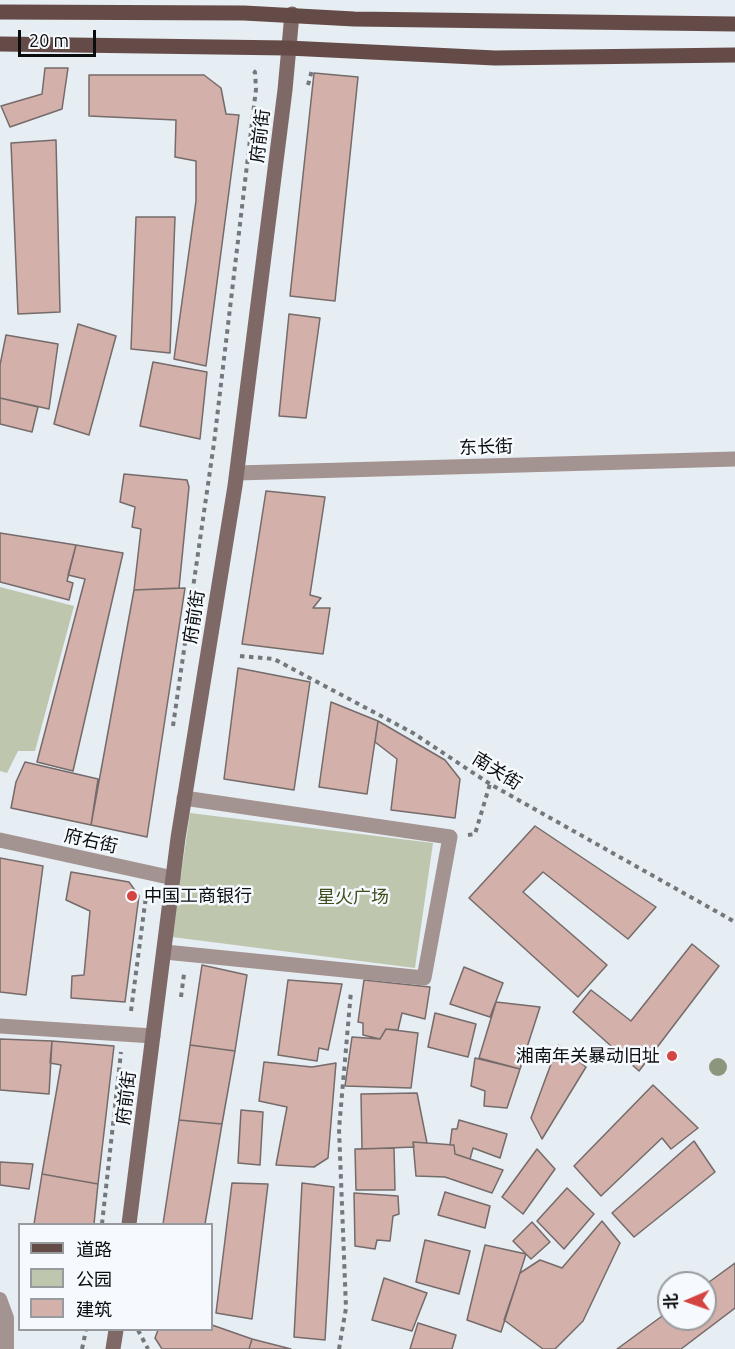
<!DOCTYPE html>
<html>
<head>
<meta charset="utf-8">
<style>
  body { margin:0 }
  #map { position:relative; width:735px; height:1349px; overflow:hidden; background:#e6edf3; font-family:Ubuntu,"Noto Sans SC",sans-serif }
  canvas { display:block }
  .legend { position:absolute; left:18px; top:1223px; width:195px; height:108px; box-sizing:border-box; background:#f6fafe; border:2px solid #989b9e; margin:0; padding:8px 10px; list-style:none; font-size:18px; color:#0a0c0e }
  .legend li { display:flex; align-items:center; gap:12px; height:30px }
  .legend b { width:30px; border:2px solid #989b9e }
  .north { position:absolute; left:657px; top:1271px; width:60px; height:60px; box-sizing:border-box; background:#f6fafe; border:2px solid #989b9e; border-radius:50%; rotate:268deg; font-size:16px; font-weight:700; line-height:24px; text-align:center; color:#0a0c0e }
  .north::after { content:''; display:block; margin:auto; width:21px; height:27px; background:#d44542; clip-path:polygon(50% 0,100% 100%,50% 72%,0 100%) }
  .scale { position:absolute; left:18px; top:30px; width:78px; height:27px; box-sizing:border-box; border:3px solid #0a0c0e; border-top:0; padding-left:8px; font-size:18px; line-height:21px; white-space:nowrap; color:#0a0c0e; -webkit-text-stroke:4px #f6fafe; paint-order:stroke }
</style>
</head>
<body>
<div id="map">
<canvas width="735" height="1349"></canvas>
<ul class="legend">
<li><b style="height:8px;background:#654b48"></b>道路</li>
<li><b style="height:16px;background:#bfc6ae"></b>公园</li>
<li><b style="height:16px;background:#d3b0aa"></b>建筑</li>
</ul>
<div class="north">北</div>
<div class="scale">20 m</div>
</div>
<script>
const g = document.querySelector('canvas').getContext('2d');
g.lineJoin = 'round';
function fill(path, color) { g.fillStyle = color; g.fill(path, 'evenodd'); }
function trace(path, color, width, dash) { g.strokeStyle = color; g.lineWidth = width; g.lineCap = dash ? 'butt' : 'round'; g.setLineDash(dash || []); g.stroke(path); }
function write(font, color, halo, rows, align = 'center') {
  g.font = font + ' Ubuntu,"Noto Sans SC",sans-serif'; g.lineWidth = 5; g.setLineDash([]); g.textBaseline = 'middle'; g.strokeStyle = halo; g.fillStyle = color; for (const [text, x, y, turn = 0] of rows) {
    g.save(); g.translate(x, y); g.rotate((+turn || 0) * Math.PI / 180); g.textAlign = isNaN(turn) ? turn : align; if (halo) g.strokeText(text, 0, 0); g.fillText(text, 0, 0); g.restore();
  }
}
fill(new Path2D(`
  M0,587L74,606L35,751H18L7,773L0,771Z
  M190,813L433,843L415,968L172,937Z`), '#bfc6ae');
const building = new Path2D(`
  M45,68H68L62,109L10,127L1,106L42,94Z
  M314,73L358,77L335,301L290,296Z
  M89,75H204L221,88L226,114L239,115L206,366L174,359L196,201V161L175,157L176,120L89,116Z
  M56,140L60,312L18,314L11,143Z
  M136,217H175L170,353L131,349Z
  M289,314L320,318L306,418L279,416Z
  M78,324L116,336L89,435L54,424Z
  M6,335L58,344L49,409L0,398V365Z
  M153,362L207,372L200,439L140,426Z
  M0,398L38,407L32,432L0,424Z
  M124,474L187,480L189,487L179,588L134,590L141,529L132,527L135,507L120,502Z
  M266,491L325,497L310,595L321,598L313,608H330L323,654L242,644Z
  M0,533L76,545L67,581L73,583L69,600L0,582Z
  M76,545L123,553L73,771L37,762L85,579L68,575Z
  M185,588L147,837L91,825L134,590Z
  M238,668L310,682L294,790L224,779Z
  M331,702L378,721L367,794L319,787Z
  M378,721L445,760L460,779L455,818L391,810L397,759L375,742Z
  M25,762L98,779L91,825L11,808L16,782Z
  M535,826L656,907L628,939L543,872L523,892L607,965L578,997L469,898Z
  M0,858L43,866L26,995L0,992Z
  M71,872L129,882L139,896L125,1002L71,998L72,976L84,975L90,911L66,900Z
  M692,944L719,966L639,1071L573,1012L591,990L631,1021Z
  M202,965L247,975L235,1051L190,1045Z
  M464,967L503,983L490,1017L450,1004Z
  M288,980L342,984L328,1050L319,1048L317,1061L278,1055Z
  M364,980L430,987L425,1019L402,1013L398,1030L386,1029L380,1039L363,1035V1023L358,1022Z
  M496,1002L540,1007L520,1069L479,1058Z
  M435,1013L476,1024L468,1057L428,1047Z
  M386,1029L418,1033L411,1088L345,1086L352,1037L380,1039Z
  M0,1039L52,1041L49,1094L0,1090Z
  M52,1041L114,1046L98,1184L42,1174L61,1065L50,1063Z
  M190,1045L235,1051L222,1124L179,1120Z
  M558,1045L586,1067L542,1139L531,1118Z
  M475,1058L520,1069L507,1108L484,1106L485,1091L471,1086Z
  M264,1062L312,1067L336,1063L328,1158L314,1167L276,1165L287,1107L259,1101Z
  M653,1085L698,1128L671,1149L662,1138L601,1196L574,1166Z
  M417,1093L427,1143L413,1142L414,1147L362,1149L361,1094Z
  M241,1110L263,1112L260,1165L238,1163Z
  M179,1120L222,1124L205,1224H163Z
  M459,1120L507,1134L500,1158L473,1148L470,1159L455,1154L454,1145H450L452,1129H457Z
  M694,1141L715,1172L634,1237L612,1213Z
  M413,1142L454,1145L455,1154L503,1170L492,1193L445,1177L416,1176Z
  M394,1148L395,1190H356L355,1149Z
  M537,1149L555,1169L523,1214L502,1197Z
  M0,1162L33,1164L29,1189L0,1185Z
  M42,1174L98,1184L94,1224H34Z
  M232,1183L268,1184L252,1319L216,1313Z
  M302,1183L334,1187L325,1340L294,1337Z
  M567,1188L594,1214L564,1249L537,1221Z
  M445,1192L490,1206L485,1228L438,1215Z
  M354,1193L398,1196L399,1214L393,1216L390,1241L377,1240L375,1249L355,1246Z
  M602,1221L620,1243L583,1321L555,1349H543L504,1320L520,1273L540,1260L562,1268Z
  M532,1222L550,1242L531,1259L513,1241Z
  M425,1240L470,1251L459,1294L416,1282Z
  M485,1245L526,1254L501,1332L467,1320Z
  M735,1263V1308L681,1349H617L669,1311V1319H705V1285Z
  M384,1278L427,1293L412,1331L372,1320Z
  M418,1323L456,1335L452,1349H410Z
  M212,1325L252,1339L249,1349H162L155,1338L158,1330H212Z
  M252,1339L291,1349H249Z`);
fill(building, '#d3b0aa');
trace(building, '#746b6a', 1.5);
trace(new Path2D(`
  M308,85L312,70
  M240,656L274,659L413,733L490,784L735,922
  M173,726L214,443L256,89L255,72L251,69
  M468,835L475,834L490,784
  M181,997L184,974
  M131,1011L146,896
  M102,1224L121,1052
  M138,1330L148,1349
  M82,1349L86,1330
  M339,1349L346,1308L339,1129L351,991`), '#73787c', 4, [4.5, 4.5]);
trace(new Path2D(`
  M0,1299L7,1318V1349`), '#a39391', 14);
trace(new Path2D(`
  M237,473L735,459
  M0,840L173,878
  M165,952L424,978L450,837L184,798
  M0,1026L153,1036`), '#a39391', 15);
trace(new Path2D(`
  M129,1224L178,838L235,486L285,90L292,14
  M113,1349L116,1330`), '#7f6966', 15);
trace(new Path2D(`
  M0,12L244,13L354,19L735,24
  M0,44L288,48L495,58L735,55`), '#654b48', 15);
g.fillStyle = '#8c967d';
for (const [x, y] of [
  [718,1067]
]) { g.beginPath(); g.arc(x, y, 9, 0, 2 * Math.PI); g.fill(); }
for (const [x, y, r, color] of [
  [132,896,6,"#d44542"],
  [672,1056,6,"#d44542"]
]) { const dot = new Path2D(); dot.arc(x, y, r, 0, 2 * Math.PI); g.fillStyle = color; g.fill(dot); trace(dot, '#f6fafe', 2); }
write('18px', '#0a0c0e', '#f6fafe', [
  ["府前街",260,136,-83],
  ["东长街",486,447,-2],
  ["府前街",194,617,-81],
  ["南关街",497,771,32],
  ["府右街",91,841,13],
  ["府前街",126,1098,-83]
]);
write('18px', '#0a0c0e', '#f6fafe', [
  ["中国工商银行",144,896],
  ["湘南年关暴动旧址",660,1056,"right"]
], 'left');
write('18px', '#434e1d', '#f6fafe', [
  ["星火广场",353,897]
]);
</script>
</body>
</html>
